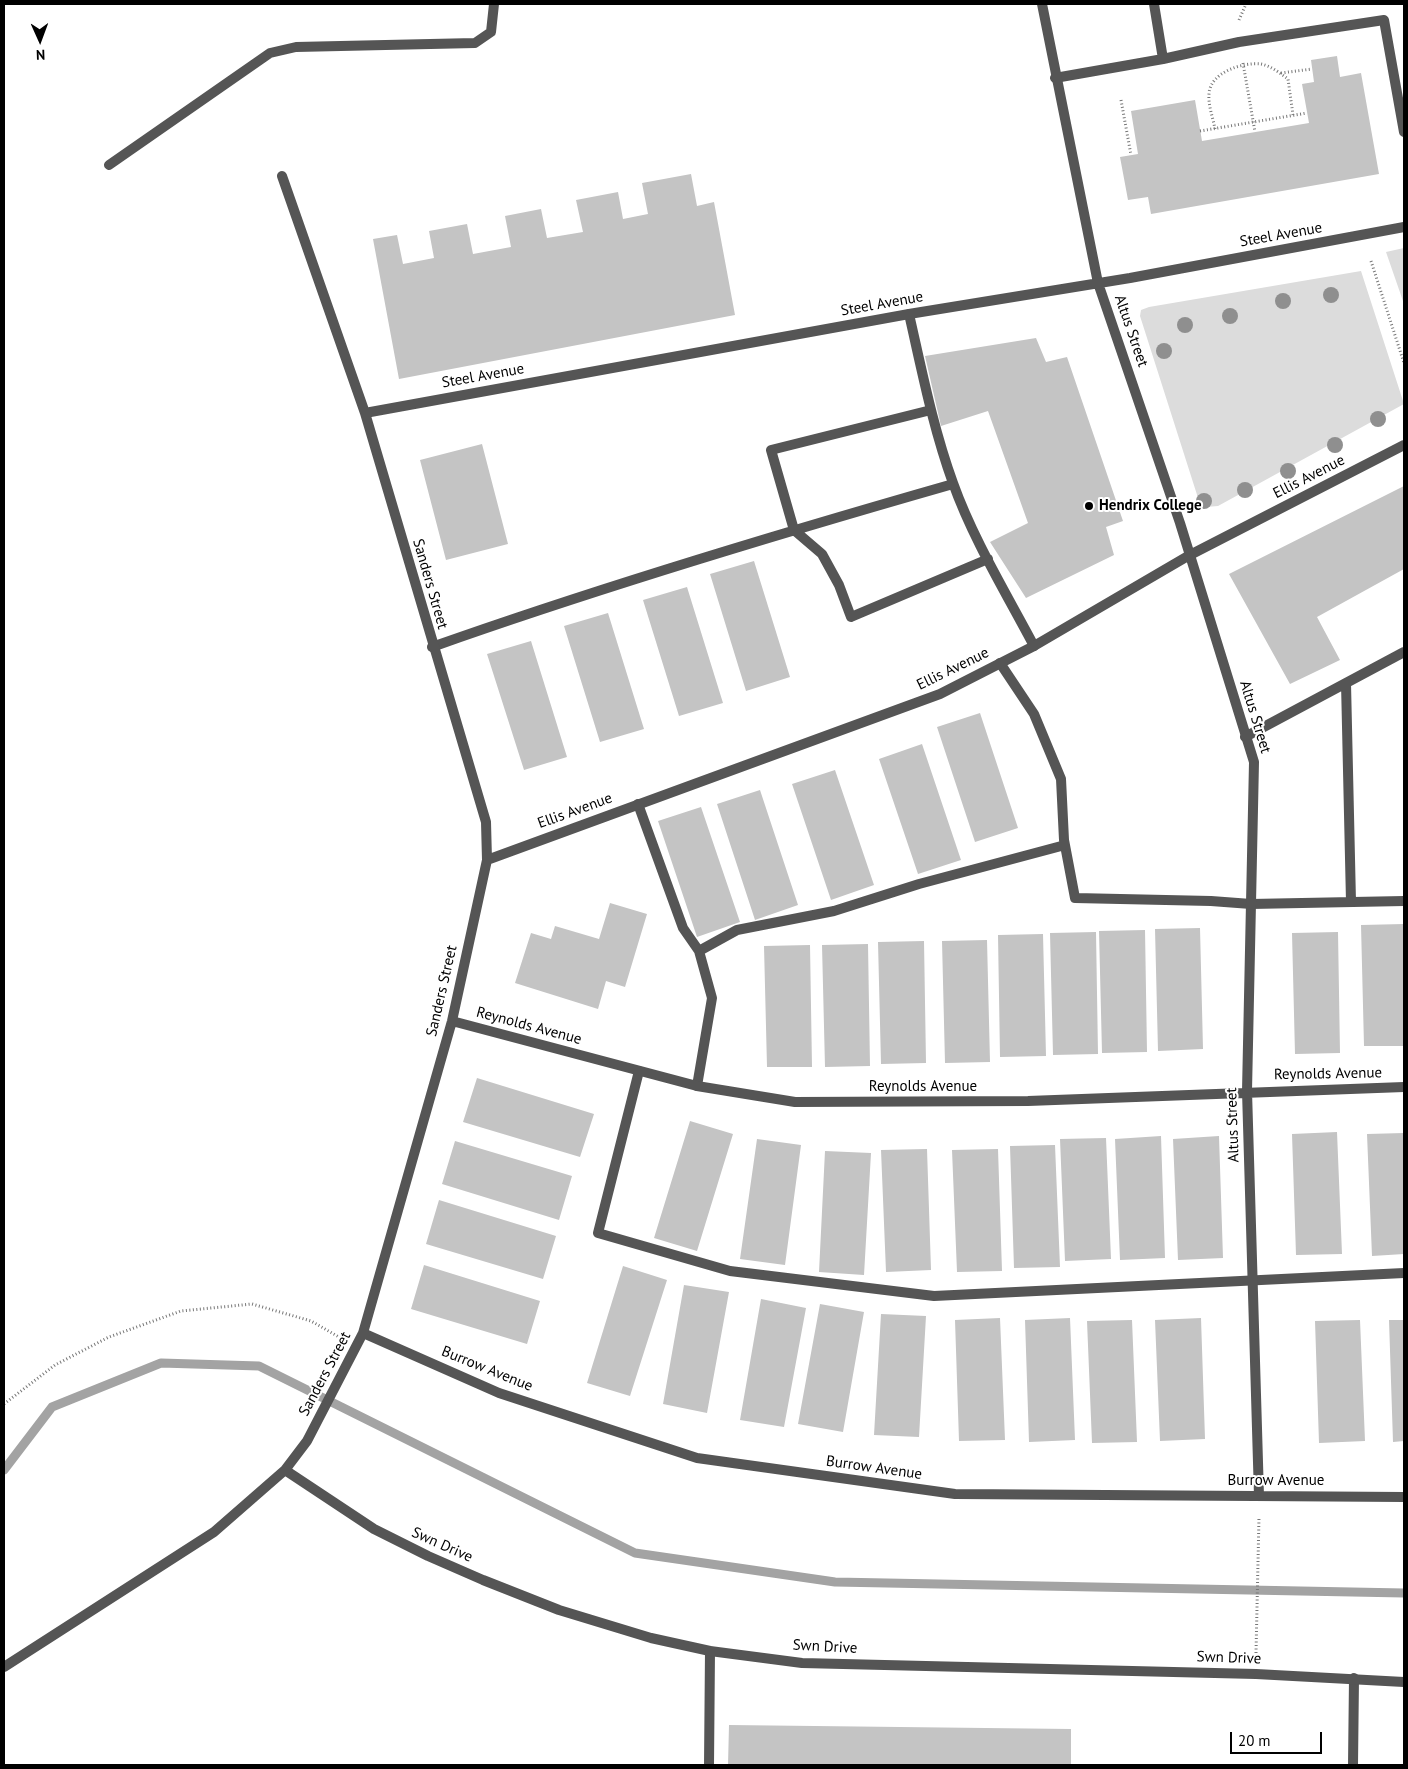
<!DOCTYPE html>
<html>
<head>
<meta charset="utf-8">
<style>
  body { margin:0 }
  #map { position:relative; width:1408px; height:1769px; overflow:hidden; background:#fff; font-family:"PT Sans",sans-serif }
  canvas { display:block }
  .frame { position:absolute; inset:0; border:5px solid #000; pointer-events:none }
  .north { position:absolute; left:15px; top:15px; width:50px; height:50px; -webkit-text-stroke:4px #fff; paint-order:stroke; rotate:178deg; font-size:14px; font-weight:700; line-height:20px; text-align:center; color:#000 }
  .north::after { content:''; display:block; margin:auto; width:18px; height:22px; background:#000; clip-path:polygon(50% 0,100% 100%,50% 72%,0 100%) }
  .scale { position:absolute; left:1230px; top:1732px; width:92px; height:22px; box-sizing:border-box; border:2px solid #000; border-top:0; padding-left:6px; font-size:15px; line-height:18px; white-space:nowrap; color:#000; -webkit-text-stroke:4px #fff; paint-order:stroke }
</style>
</head>
<body>
<div id="map">
<canvas width="1408" height="1769"></canvas>
<div class="frame"></div>
<div class="north">N</div>
<div class="scale">20 m</div>
</div>
<script>
const g = document.querySelector('canvas').getContext('2d');
g.lineJoin = 'round';
function fill(path, color) { g.fillStyle = color; g.fill(path, 'evenodd'); }
function trace(path, color, width, dash) { g.strokeStyle = color; g.lineWidth = width; g.lineCap = dash ? 'butt' : 'round'; g.setLineDash(dash || []); g.stroke(path); }
function write(font, color, halo, rows, align = 'center') {
  g.font = font + ' "PT Sans",sans-serif'; g.lineWidth = 4; g.setLineDash([]); g.textBaseline = 'middle'; g.strokeStyle = halo; g.fillStyle = color; for (const [text, x, y, turn = 0] of rows) {
    g.save(); g.translate(x, y); g.rotate((+turn || 0) * Math.PI / 180); g.textAlign = isNaN(turn) ? turn : align; if (halo) g.strokeText(text, 0, 0); g.fillText(text, 0, 0); g.restore();
  }
}
fill(new Path2D(`
  M1404,248V304L1386,252Z
  M1361,271L1404,404L1218,506L1206,507L1199,501L1140,316L1141,310L1149,307Z`), '#dcdcdc');
trace(new Path2D(`
  M4,1470L52,1407L161,1363L259,1366L635,1553L835,1582L1404,1593`), '#a3a3a3', 9);
fill(new Path2D(`
  M1337,56L1340,77L1361,73L1379,174L1151,214L1148,197L1128,200L1120,157L1138,154L1131,111L1195,100L1202,141L1309,123L1302,84L1314,82L1311,60Z
  M691,174L697,206L714,202L735,315L399,379L373,239L397,235L403,264L434,258L429,231L467,224L473,254L511,247L505,216L541,209L547,238L583,232L576,200L618,192L623,219L648,214L642,183Z
  M1036,338L1046,362L1067,357L1123,521L1106,527L1114,555L1026,598L990,542L1028,523L988,411L941,426L925,356Z
  M482,444L508,544L446,560L420,460Z
  M1404,486V569L1317,617L1340,660L1290,684L1229,574Z
  M754,561L790,677L746,691L710,574Z
  M687,587L723,703L679,716L643,600Z
  M608,613L644,729L600,742L564,626Z
  M531,641L567,757L524,770L487,654Z
  M980,713L1018,828L975,842L937,727Z
  M922,744L961,860L918,874L879,759Z
  M835,770L874,885L831,900L792,784Z
  M760,790L798,905L755,920L717,804Z
  M701,807L740,922L697,937L658,821Z
  M610,903L647,914L625,987L606,981L598,1009L515,983L531,933L551,939L555,926L599,939Z
  M1404,924V1046H1364L1361,925Z
  M1200,928L1203,1049L1158,1051L1155,929Z
  M1145,930L1147,1052L1102,1053L1099,931Z
  M1096,932L1098,1054L1053,1055L1050,933Z
  M1338,932L1340,1053L1295,1054L1292,933Z
  M1043,934L1046,1056L1000,1057L998,935Z
  M987,940L990,1062L945,1063L942,941Z
  M924,941L926,1063L881,1064L878,942Z
  M868,944L870,1066L825,1067L822,945Z
  M810,945L812,1067H767L764,946Z
  M477,1078L594,1114L580,1157L463,1122Z
  M690,1121L733,1134L697,1251L654,1238Z
  M1337,1132L1342,1254L1296,1255L1292,1134Z
  M1404,1133V1254L1372,1256L1367,1134Z
  M1161,1136L1165,1258L1120,1260L1115,1139Z
  M1219,1136L1223,1258L1178,1260L1173,1139Z
  M1106,1138L1111,1259L1065,1261L1060,1139Z
  M757,1139L801,1145L785,1265L740,1259Z
  M455,1141L572,1176L559,1220L442,1184Z
  M1055,1145L1060,1267L1014,1268L1010,1146Z
  M927,1149L931,1270L886,1272L881,1150Z
  M998,1149L1002,1271L957,1272L952,1150Z
  M825,1151L871,1153L864,1275L819,1272Z
  M439,1200L556,1236L543,1279L426,1244Z
  M424,1265L540,1301L527,1344L411,1309Z
  M623,1266L667,1280L630,1396L587,1383Z
  M684,1285L729,1292L707,1413L663,1404Z
  M761,1299L806,1308L784,1427L740,1420Z
  M820,1304L864,1312L843,1432L798,1424Z
  M881,1314L926,1316L919,1437L874,1435Z
  M1000,1318L1005,1440L959,1441L955,1320Z
  M1070,1318L1075,1440L1029,1442L1025,1320Z
  M1201,1318L1205,1439L1160,1441L1155,1320Z
  M1132,1320L1137,1442L1092,1443L1087,1321Z
  M1360,1320L1365,1441L1319,1443L1315,1321Z
  M1389,1320H1404V1441L1393,1442Z
  M729,1725L1071,1729V1765H728Z`), '#c4c4c4');
trace(new Path2D(`
  M1239,20L1246,4
  M1243,63L1255,132
  M1281,73L1312,69
  M1121,100L1131,155
  M1215,129C1213,118 1208,105 1209,94C1210,72 1243,62 1261,64C1271,66 1280,73 1288,79L1293,115
  M1200,131L1307,113
  M1371,261L1404,363
  M4,1404L55,1365L109,1337L181,1311L252,1304L311,1321L339,1337
  M1256,1653L1259,1517`), '#777', 3, [1, 2.5]);
trace(new Path2D(`
  M1154,4L1163,59
  M1055,78L1163,59L1239,42L1384,20L1404,132
  M109,165L270,53L296,47L475,43L491,32L494,4
  M909,314C922,371 933,428 953,483C973,539 1006,593 1034,646
  M931,410L771,450L794,530L822,554L839,585L851,617L988,559
  M432,647C604,586 778,534 953,484
  M1000,663L1034,714L1061,779L1064,840L1075,898L1211,901L1251,904L1404,901
  M1346,683L1351,902
  M1245,737L1404,652
  M638,804L683,928L699,951L712,998L697,1086
  M699,951L737,930L834,911L919,884L1065,845
  M639,1071L598,1233L730,1271L934,1296L1404,1273
  M709,1765L710,1651
  M1353,1765L1354,1678`), '#555', 10);
trace(new Path2D(`
  M1042,4L1098,283L1180,523L1254,762L1247,1091L1259,1496
  M365,413L909,314L1130,278L1404,227
  M487,860L940,694L1034,646L1188,556L1404,445
  M452,1021L697,1086L795,1102L1028,1101L1404,1087
  M363,1333L499,1393L697,1458L955,1494L1404,1497
  M285,1470L374,1529L428,1556L483,1580L559,1610L651,1638L710,1651L802,1663L1256,1674L1404,1682
  M4,1667L214,1532L285,1470L307,1441L363,1333L452,1021L487,860L486,822L365,413L282,176`), '#555', 10);
g.fillStyle = '#8f8f8f';
for (const [x, y] of [
  [1331,295],
  [1283,301],
  [1230,316],
  [1185,325],
  [1164,351],
  [1378,419],
  [1335,445],
  [1288,471],
  [1245,490],
  [1204,501]
]) { g.beginPath(); g.arc(x, y, 8, 0, 2 * Math.PI); g.fill(); }
for (const [x, y, r, color] of [
  [1089,506,5,"#000"]
]) { const dot = new Path2D(); dot.arc(x, y, r, 0, 2 * Math.PI); g.fillStyle = color; g.fill(dot); trace(dot, '#fff', 2); }
write('15px', '#000', '#fff', [
  ["Steel Avenue",1281,235,-10],
  ["Steel Avenue",882,304,-10],
  ["Altus Street",1131,331,71],
  ["Steel Avenue",483,376,-10],
  ["Ellis Avenue",1309,477,-27],
  ["Sanders Street",430,584,74],
  ["Ellis Avenue",953,669,-26],
  ["Altus Street",1255,717,73],
  ["Ellis Avenue",575,811,-20],
  ["Sanders Street",442,991,-77],
  ["Reynolds Avenue",529,1026,15],
  ["Reynolds Avenue",1328,1074,-1],
  ["Reynolds Avenue",923,1087],
  ["Altus Street",1233,1125,-92],
  ["Burrow Avenue",487,1369,22],
  ["Sanders Street",325,1374,-62],
  ["Burrow Avenue",874,1468,8],
  ["Burrow Avenue",1276,1481],
  ["Swn Drive",442,1545,24],
  ["Swn Drive",825,1647,3],
  ["Swn Drive",1229,1658,2]
]);
write('bold 15px', '#000', '#fff', [
  ["Hendrix College",1099,506]
], 'left');
</script>
</body>
</html>
